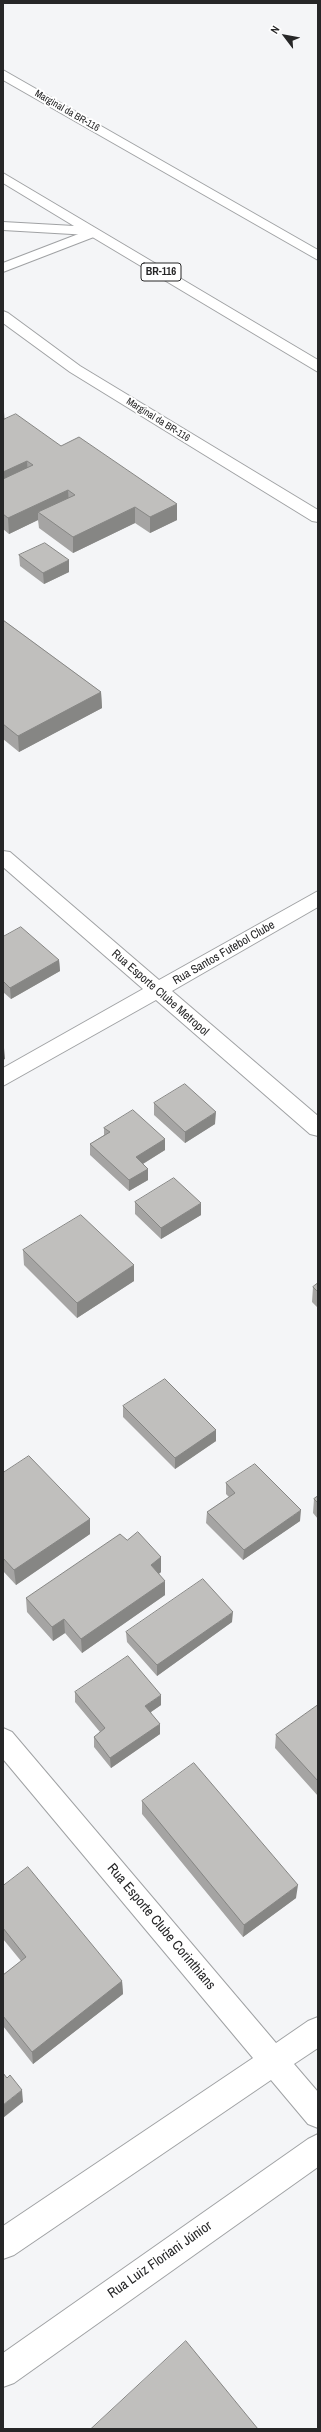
<!DOCTYPE html>
<html>
<head>
<meta charset="utf-8">
<style>
  body { margin:0 }
  #map { position:relative; width:321px; height:2432px; overflow:hidden; background:#f4f5f7; font-family:"Archivo Narrow",sans-serif }
  canvas { display:block }
  .frame { position:absolute; inset:0; border:4px solid #262627; pointer-events:none }
  .north { position:absolute; left:265px; top:16px; width:40px; height:40px; -webkit-text-stroke:3px #fff; paint-order:stroke; rotate:302deg; font-size:11px; font-weight:700; line-height:16px; text-align:center; color:#262627 }
  .north::after { content:''; display:block; margin:auto; width:14px; height:18px; background:#262627; clip-path:polygon(50% 0,100% 100%,50% 72%,0 100%) }
</style>
</head>
<body>
<div id="map">
<canvas width="321" height="2432"></canvas>
<div class="frame"></div>
<div class="north">N</div>
</div>
<script>
const g = document.querySelector('canvas').getContext('2d');
g.lineJoin = 'round';
function trace(path, color, width, dash) { g.strokeStyle = color; g.lineWidth = width; g.lineCap = dash ? 'butt' : 'round'; g.setLineDash(dash || []); g.stroke(path); }
function fill(path, color) { g.fillStyle = color; g.fill(path, 'evenodd'); }
function write(font, color, halo, rows, align = 'center') {
  g.font = font + ' "Archivo Narrow",sans-serif'; g.lineWidth = 4; g.setLineDash([]); g.textBaseline = 'middle'; g.strokeStyle = halo; g.fillStyle = color; for (const [text, x, y, turn = 0] of rows) {
    g.save(); g.translate(x, y); g.rotate((+turn || 0) * Math.PI / 180); g.textAlign = isNaN(turn) ? turn : align; if (halo) g.strokeText(text, 0, 0); g.fillText(text, 0, 0); g.restore();
  }
}
const minor = new Path2D(`
  M3,70L318,250V260L3,80Z
  M94,228L101,232L99,235L3,272V263Z
  M3,311L8,313L80,366L318,510V522L312,521L70,372L3,323Z
  M3,851L10,852L159,980L318,891V907L172,991L318,1116V1136L310,1134L156,1000L3,1086V1068L143,989L3,867Z
  M3,1728L12,1732L276,2043L308,2021L318,2017V2048L294,2064L318,2092V2128L308,2124L271,2080L14,2255L3,2259V2226L253,2058L3,1759Z
  M318,2134V2167L14,2383L3,2387V2353L308,2139Z`);
const highway = new Path2D(`
  M3,173L318,360V372L89,235L3,230V222L74,226L3,183Z`);
trace(minor, '#a0a2a4', 2);
trace(highway, '#a0a2a4', 2);
fill(minor, '#fff');
fill(highway, '#fff');
fill(new Path2D(`
  M3,411L4,419L61,446L177,504V520L150,533L135,523L73,553L39,528L38,520L9,534L3,529Z
  M19,555L69,560V572L44,584L20,566Z
  M3,620L101,692L102,708L19,752L3,739Z
  M3,937L59,960L60,971L11,999L3,992Z
  M154,1103L215,1124L185,1143L154,1115Z
  M104,1128L165,1139V1150L143,1164L148,1169V1180L129,1191L90,1155V1144L104,1135Z
  M135,1202L201,1215L161,1239L135,1214Z
  M23,1250L134,1265V1281L77,1318L24,1265Z
  M318,1283V1308L312,1302L313,1287Z
  M123,1406L216,1430V1441L175,1469L123,1417Z
  M3,1473L90,1519V1534L16,1585L3,1571Z
  M226,1483L300,1521L243,1560L206,1523L207,1512L229,1497L226,1494Z
  M318,1496V1519L313,1513L314,1499Z
  M127,1540L161,1557V1572L159,1574L165,1595L82,1653L65,1633L53,1641L27,1612L26,1598Z
  M232,1622L157,1676L127,1642L126,1632Z
  M75,1692L161,1705L151,1712L160,1734L111,1768L94,1747V1737L100,1732L75,1702Z
  M318,1705V1796L275,1748L276,1735Z
  M142,1801L296,1898L243,1937L142,1814Z
  M3,1886L122,1981L123,1994L33,2064L3,2026V1975L21,1961L3,1939Z`), '#a5a4a3');
fill(new Path2D(`
  M3,412H4L5,428H3Z
  M27,461L28,476L3,488V472Z
  M68,490L69,505L38,512V520L9,534L8,518Z
  M177,504V520L150,533V517Z
  M135,507V523L73,553V537Z
  M69,560V572L44,584L43,573Z
  M101,692L102,708L19,752L18,736Z
  M59,960L60,971L11,999L10,988Z
  M3,1048H4L5,1059L3,1060Z
  M216,1112L215,1124L185,1143V1132Z
  M165,1139V1150L136,1168V1157Z
  M148,1169V1180L129,1191V1180Z
  M201,1203V1215L161,1239V1228Z
  M134,1265V1281L77,1318V1303Z
  M216,1430V1441L175,1469V1458Z
  M301,1510L300,1521L243,1560L244,1550Z
  M90,1519V1534L16,1585L14,1570Z
  M161,1557V1572L151,1579V1565Z
  M165,1581V1595L82,1653L81,1639Z
  M233,1612L232,1622L157,1676V1665Z
  M64,1619L65,1633L53,1641L52,1627Z
  M161,1695V1705L145,1716V1706Z
  M160,1724V1734L111,1768L110,1758Z
  M298,1885L296,1898L243,1937L244,1925Z
  M122,1981L123,1994L33,2064L32,2052Z
  M22,2090L23,2102L3,2118V2105Z`), '#868684');
const building = new Path2D(`
  M16,414L61,446L79,437L177,504L150,517L135,507L73,537L38,512L75,495L68,490L8,518L3,514V479L33,465L27,461L3,472V420Z
  M45,543L69,560L43,573L19,555Z
  M3,620L101,692L18,736L3,724Z
  M21,927L59,960L10,988L3,981V937Z
  M185,1084L216,1112L185,1132L154,1103Z
  M133,1110L165,1139L136,1157L148,1169L129,1180L90,1144L110,1132L104,1128Z
  M174,1178L201,1203L161,1228L135,1202Z
  M81,1215L134,1265L77,1303L23,1250Z
  M318,1283V1292L313,1287Z
  M165,1379L216,1430L175,1458L123,1406Z
  M29,1456L90,1519L14,1570L3,1558V1473Z
  M255,1464L301,1510L244,1550L207,1512L235,1493L226,1483Z
  M318,1496V1503L314,1499Z
  M138,1532L161,1557L151,1565L165,1581L81,1639L64,1619L52,1627L26,1598L120,1534L127,1540Z
  M203,1579L233,1612L157,1665L126,1632Z
  M128,1656L161,1695L145,1706L160,1724L110,1758L94,1737L105,1728L75,1692Z
  M318,1705V1781L276,1735Z
  M194,1763L298,1885L244,1925L142,1801Z
  M28,1867L122,1981L32,2052L3,2016V1975L26,1957L3,1928V1886Z
  M3,2073L7,2078L10,2075L22,2090L3,2105Z
  M186,2341L258,2429H91Z`);
fill(building, '#c0bfbd');
trace(building, '#868684', 1);
write('10px', '#262627', '#fff', [
  ["Marginal da BR-116",67,111,30],
  ["Marginal da BR-116",158,420,32]
]);
for (const [x, y, w] of [
  [161,272,40]
]) { const box = new Path2D(); box.roundRect(x - w / 2, y - 9, w, 18, 3); g.fillStyle = '#fff'; g.fill(box); trace(box, '#262627', 1); }
write('bold 11px', '#262627', null, [
  ["BR-116",161,272]
]);
write('12px', '#262627', '#fff', [
  ["Rua Santos Futebol Clube",224,953,-30],
  ["Rua Esporte Clube Metropol",160,993,41]
]);
write('14px', '#262627', '#fff', [
  ["Rua Esporte Clube Corinthians",161,1927,50],
  ["Rua Luiz Floriani Júnior",160,2260,-35]
]);
</script>
</body>
</html>
